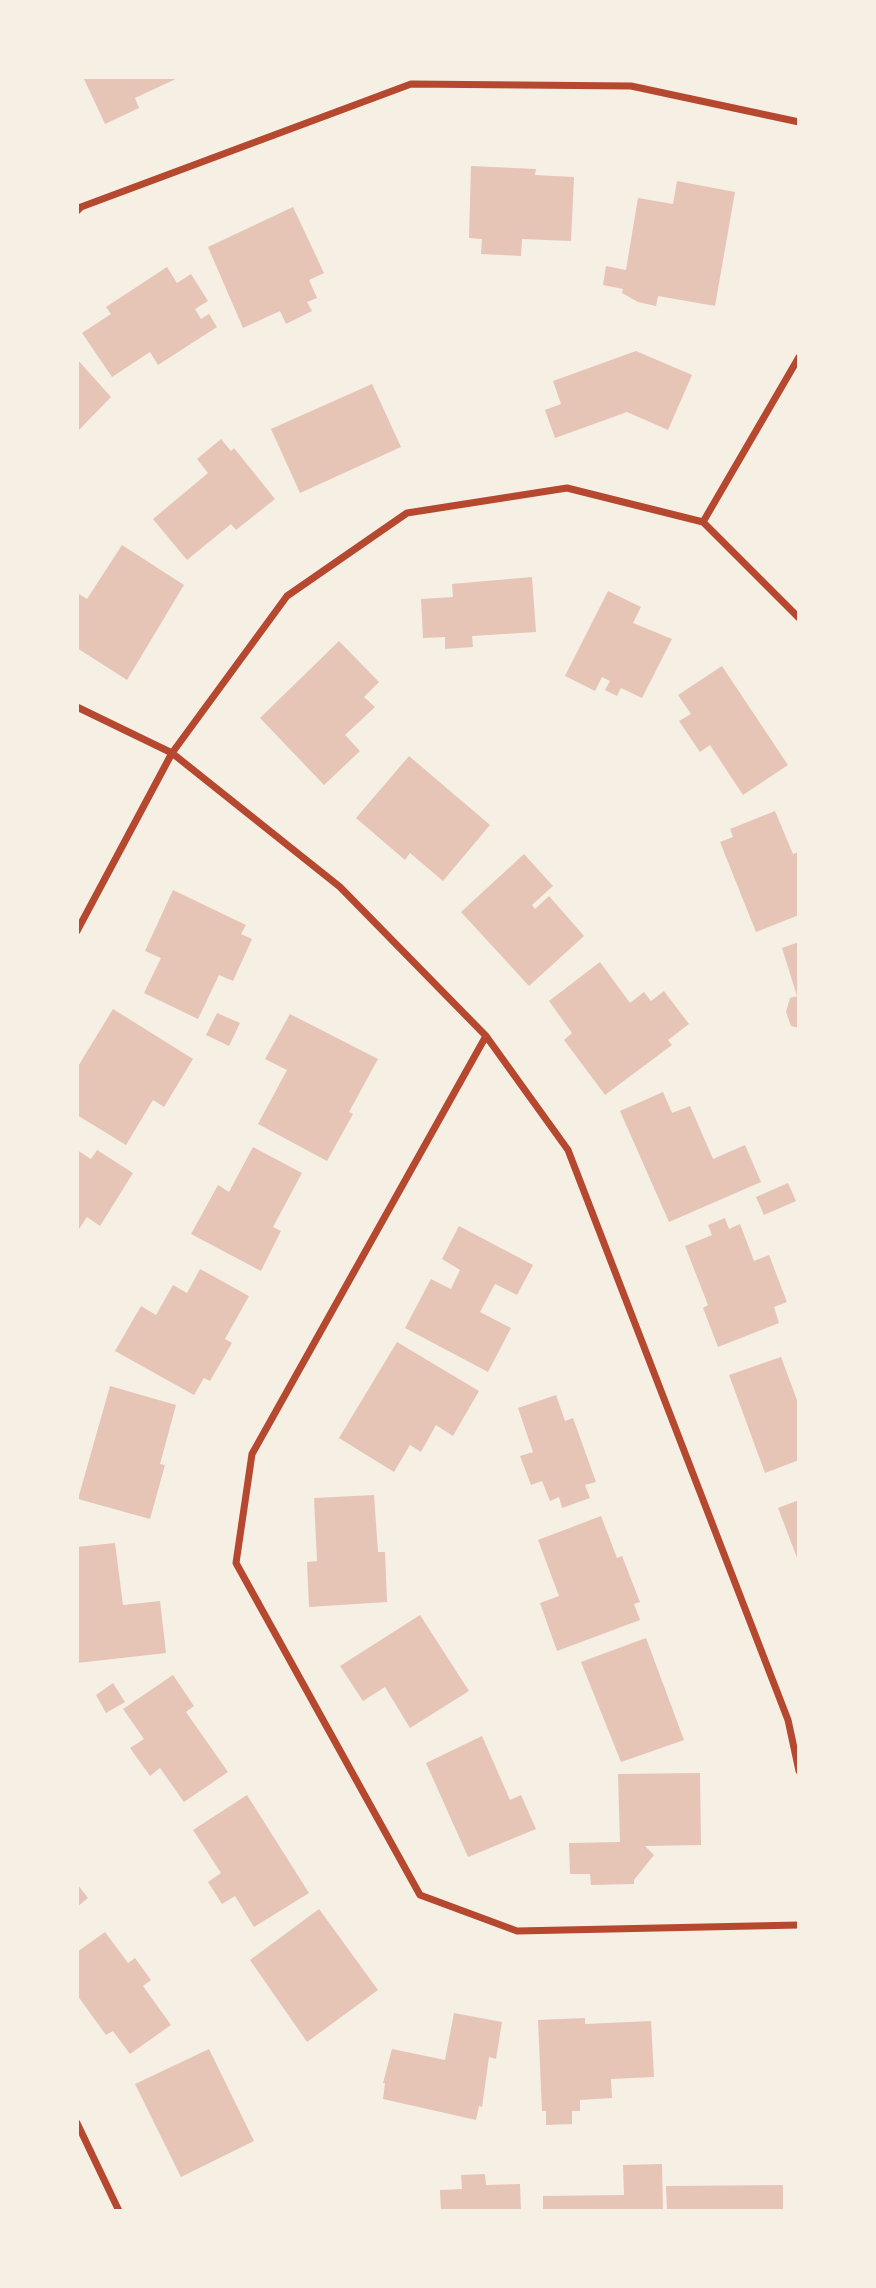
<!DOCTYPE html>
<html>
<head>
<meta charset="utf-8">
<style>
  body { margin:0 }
  #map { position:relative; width:876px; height:2288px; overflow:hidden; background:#f6efe4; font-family:"DM Sans",sans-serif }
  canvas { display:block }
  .frame { position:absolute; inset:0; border:79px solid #f6efe4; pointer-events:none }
</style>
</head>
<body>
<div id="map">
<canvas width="876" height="2288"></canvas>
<div class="frame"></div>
</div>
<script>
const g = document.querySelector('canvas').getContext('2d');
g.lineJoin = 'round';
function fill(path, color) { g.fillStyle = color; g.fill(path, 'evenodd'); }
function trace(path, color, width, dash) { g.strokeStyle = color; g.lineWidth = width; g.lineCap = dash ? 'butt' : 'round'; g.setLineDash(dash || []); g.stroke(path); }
fill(new Path2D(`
  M83,77H180L135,98L139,108L105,124Z
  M471,166L536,169L535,175L574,177L571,241L522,239L521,256L481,254L482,239L469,238Z
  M677,181L735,192L715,306L658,296L656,306L638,302L622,293L623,289L603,285L606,266L626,270L638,198L673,204Z
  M293,207L324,273L309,280L317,298L307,302L312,311L286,324L280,311L243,328L208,247Z
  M167,267L177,283L191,274L208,301L195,309L201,319L209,314L217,327L158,365L150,352L112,377L82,333L111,314L106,307Z
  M636,351L692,375L668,430L627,412L555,438L545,410L561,404L553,381Z
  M77,359L111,397L77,432Z
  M372,384L401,447L300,493L271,429Z
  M221,439L231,451L234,448L275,499L236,530L231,524L187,560L153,519L208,473L197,459Z
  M122,545L184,585L127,680L77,648V593L87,599Z
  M532,577L536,632L472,636L473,647L445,649V637L423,638L421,599L453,597L452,584Z
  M608,591L641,607L633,623L672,639L642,698L621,688L617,696L605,690L610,681L602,677L595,691L565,676Z
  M339,641L379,682L364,697L375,707L345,735L360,751L324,785L260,718Z
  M722,666L788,765L743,795L710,745L700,752L679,721L691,714L678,695Z
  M409,756L490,825L443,881L410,853L405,860L356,818Z
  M775,811L793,854L799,852V915L756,932L720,842L733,837L730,829Z
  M524,854L553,886L532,905L535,909L549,896L584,936L529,986L461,912Z
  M173,890L246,925L241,934L252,939L233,981L219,975L198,1019L144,993L161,958L145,951Z
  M799,942V1028L791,1026L786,1012L790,998L797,996L782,948Z
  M600,962L630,1003L644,992L651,1001L664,991L689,1024L668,1040L672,1045L605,1095L564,1040L572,1033L549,1001Z
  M113,1009L193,1059L164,1107L153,1100L126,1145L77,1115V1068Z
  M217,1013L240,1023L229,1046L206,1035Z
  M290,1014L378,1059L349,1112L353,1114L327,1161L258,1124L287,1070L265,1059Z
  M663,1092L672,1113L690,1106L713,1159L745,1145L761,1182L669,1222L620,1111Z
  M253,1147L302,1173L273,1227L281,1231L261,1271L191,1234L218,1185L229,1192Z
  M77,1150L91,1159L97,1150L133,1173L100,1226L87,1217L77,1232Z
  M788,1183L796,1201L764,1215L756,1197Z
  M725,1218L729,1229L740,1224L754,1261L769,1255L787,1302L774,1307L779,1323L718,1347L703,1308L708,1305L685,1246L712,1235L708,1225Z
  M459,1226L533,1265L517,1295L495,1284L480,1312L511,1328L488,1372L405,1328L431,1279L451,1289L460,1270L442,1259Z
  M200,1269L249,1296L225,1339L232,1343L210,1381L204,1378L194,1395L115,1351L141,1306L156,1315L173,1285L187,1293Z
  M397,1342L479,1391L453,1436L436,1425L421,1452L410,1445L394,1472L339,1438Z
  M781,1357L797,1400L799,1399V1460L765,1473L729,1375Z
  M110,1386L176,1405L160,1464L165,1465L150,1519L78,1499Z
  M556,1395L565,1421L573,1418L596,1482L585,1485L590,1498L562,1508L559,1497L550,1501L542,1481L531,1485L520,1456L533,1452L518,1408Z
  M374,1495L378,1552H385L387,1602L309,1607L307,1562L317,1561L314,1498Z
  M799,1500V1563L778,1508Z
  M601,1516L617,1558L622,1556L640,1602L634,1604L640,1620L557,1651L540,1603L559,1596L538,1540Z
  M115,1543L123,1605L160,1601L166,1653L77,1663V1547Z
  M420,1615L469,1691L410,1728L385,1687L363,1701L340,1666Z
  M646,1638L684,1740L621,1762L581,1662Z
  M173,1675L194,1706L186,1712L228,1772L184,1802L160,1768L150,1776L130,1748L144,1739L123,1709Z
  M113,1683L125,1702L106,1713L96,1695Z
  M482,1736L510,1800L521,1795L536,1829L468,1857L426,1763Z
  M700,1773L701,1845L645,1846L654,1855L634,1880V1884L591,1885L590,1874H570L569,1843L620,1842L618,1774Z
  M247,1795L309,1893L254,1927L235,1896L222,1904L208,1882L221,1873L193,1830Z
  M77,1884L88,1898L77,1907Z
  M319,1909L378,1990L307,2042L250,1960Z
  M105,1932L128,1963L135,1958L151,1980L143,1986L171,2025L130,2054L113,2031L106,2035L77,1995V1952Z
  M454,2013L502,2022L496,2059L489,2057L482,2107L479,2106L476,2120L383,2099L385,2083H383L392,2049L445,2060Z
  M585,2018V2024L651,2021L654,2077L611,2079L612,2098L580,2100V2111H572V2124L546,2125V2111H542L538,2020Z
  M209,2049L254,2141L181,2177L135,2084Z
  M662,2164L663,2211H543V2196L624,2195L623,2165Z
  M485,2174L486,2185L520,2184L521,2211H441L440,2190L462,2189L461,2175Z
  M783,2185V2211H667L666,2186Z`), '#e6c5b7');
trace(new Path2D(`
  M77,211L81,207L411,84L631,86L799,122
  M799,357L703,522L799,618
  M77,707L172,753L340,887L486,1036L568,1150L788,1720L799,1771
  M77,931L172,753L287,596L407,513L567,488L703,522
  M486,1036L252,1454L236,1563L420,1895L517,1931L799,1925
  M77,2123L119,2211`), '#b5482f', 7);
</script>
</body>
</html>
